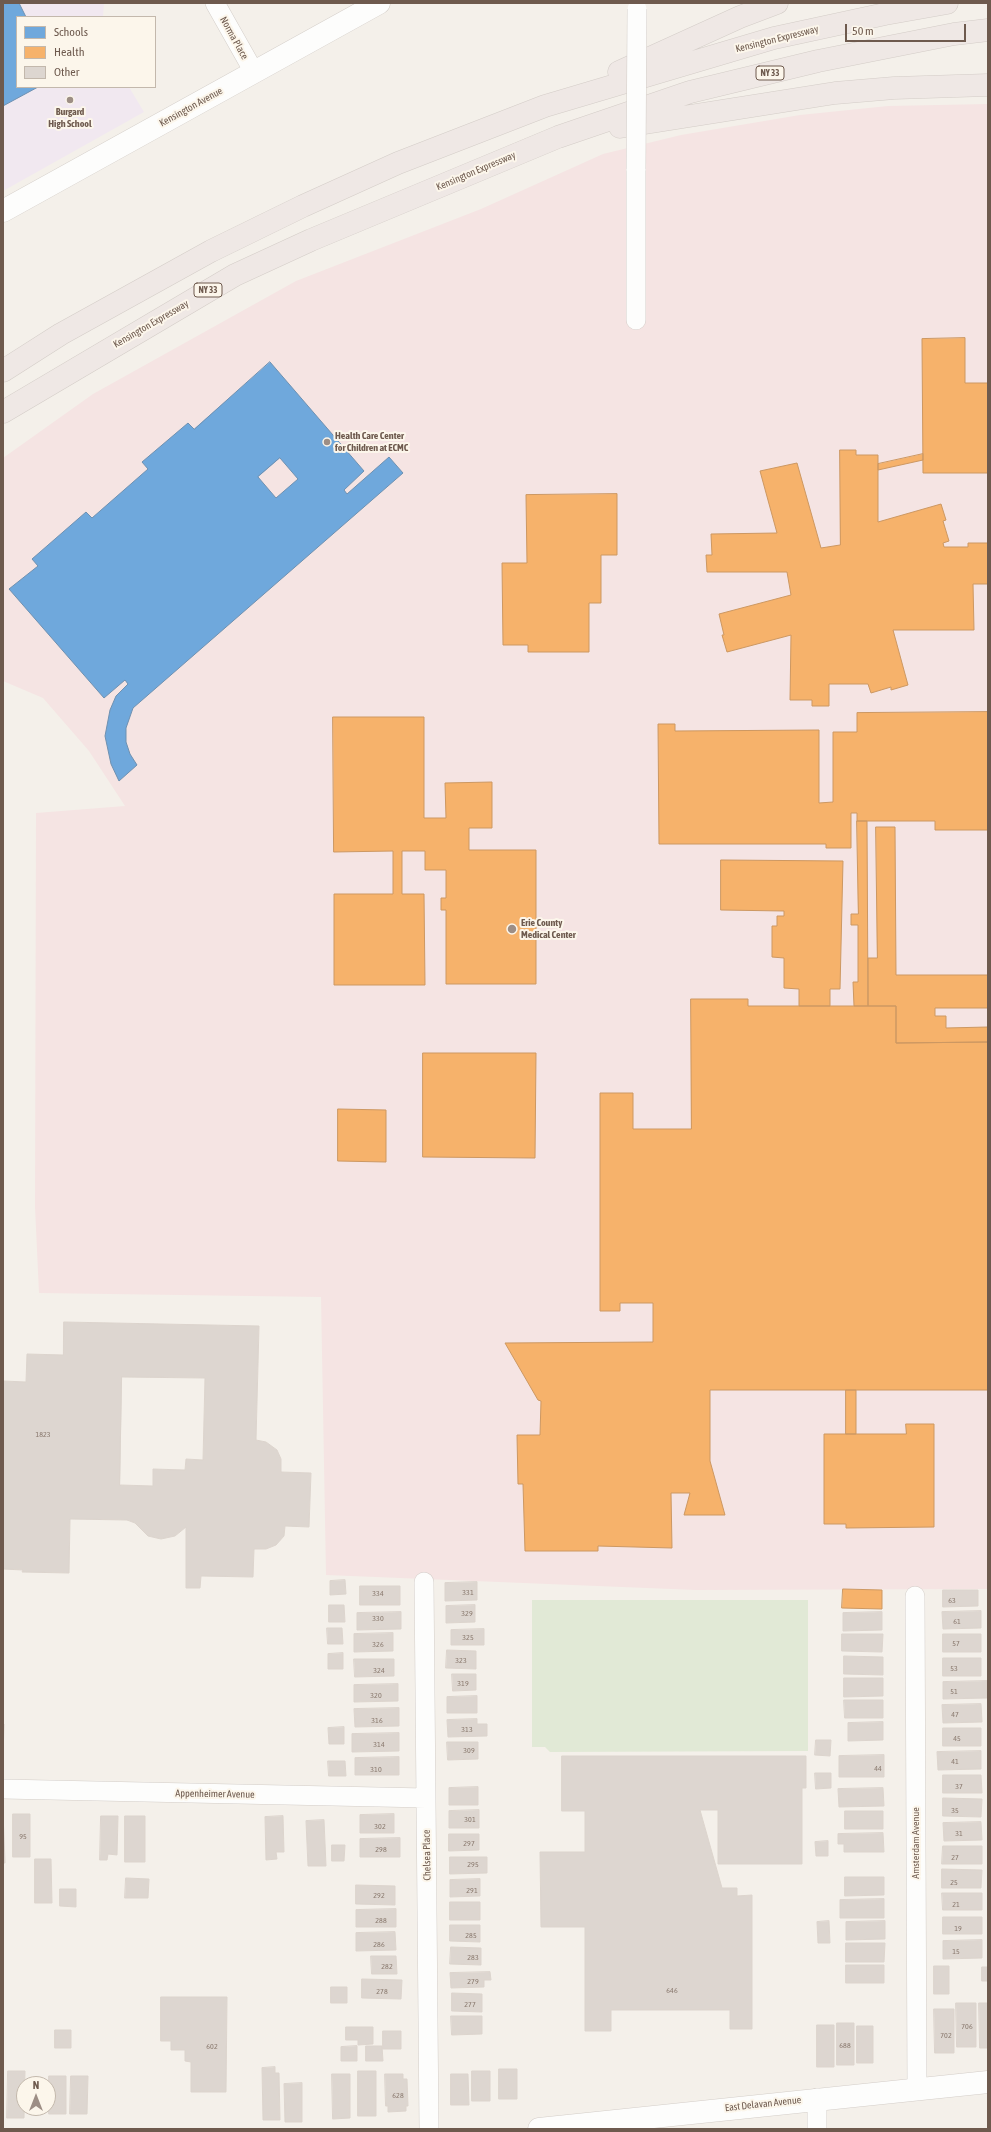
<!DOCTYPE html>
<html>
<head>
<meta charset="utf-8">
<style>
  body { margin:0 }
  #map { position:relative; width:991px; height:2132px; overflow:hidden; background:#f4f0ea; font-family:"Asap Condensed",sans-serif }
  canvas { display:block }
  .frame { position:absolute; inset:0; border:4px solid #6e5a4e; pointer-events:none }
  .legend { position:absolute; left:16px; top:16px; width:140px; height:72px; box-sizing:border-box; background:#fcf6eb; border:1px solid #c3b8ac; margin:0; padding:5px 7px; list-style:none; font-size:12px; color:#6e5a4e }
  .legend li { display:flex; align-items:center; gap:8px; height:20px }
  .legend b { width:20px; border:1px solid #c3b8ac }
  .north { position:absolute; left:16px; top:2076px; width:40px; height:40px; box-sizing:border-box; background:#fcf6eb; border:1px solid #c3b8ac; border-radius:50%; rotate:0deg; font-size:11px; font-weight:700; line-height:16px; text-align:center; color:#6e5a4e }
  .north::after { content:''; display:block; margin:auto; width:14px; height:18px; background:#9d8e85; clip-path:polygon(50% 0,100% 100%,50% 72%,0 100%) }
  .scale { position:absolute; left:845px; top:24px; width:121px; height:18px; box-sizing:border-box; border:2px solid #6e5a4e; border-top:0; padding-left:5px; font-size:12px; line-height:14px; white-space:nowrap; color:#6e5a4e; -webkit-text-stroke:3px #fcf6eb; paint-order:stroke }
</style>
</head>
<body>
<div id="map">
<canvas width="991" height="2132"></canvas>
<div class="frame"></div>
<ul class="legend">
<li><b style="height:11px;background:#6fa8dc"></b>Schools</li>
<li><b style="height:11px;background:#f6b26b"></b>Health</li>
<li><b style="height:11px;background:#ddd6d0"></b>Other</li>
</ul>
<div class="north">N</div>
<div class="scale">50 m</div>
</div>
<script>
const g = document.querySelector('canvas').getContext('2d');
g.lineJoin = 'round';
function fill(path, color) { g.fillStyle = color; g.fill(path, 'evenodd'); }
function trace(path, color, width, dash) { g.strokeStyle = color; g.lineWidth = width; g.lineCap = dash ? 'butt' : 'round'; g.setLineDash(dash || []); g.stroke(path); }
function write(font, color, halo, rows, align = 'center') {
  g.font = font + ' "Asap Condensed",sans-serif'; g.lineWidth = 4; g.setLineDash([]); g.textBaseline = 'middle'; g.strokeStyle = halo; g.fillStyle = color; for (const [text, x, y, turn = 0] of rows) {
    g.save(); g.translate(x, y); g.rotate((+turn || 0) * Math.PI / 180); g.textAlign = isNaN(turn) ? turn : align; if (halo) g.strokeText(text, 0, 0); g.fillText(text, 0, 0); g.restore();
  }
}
fill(new Path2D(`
  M3,3H104L103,17H17V87H129L144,112L3,191Z`), '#f1e8f0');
fill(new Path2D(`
  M988,104V1589L696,1590L326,1575L321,1297L39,1293L35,1207L36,813L125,806L89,751L43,698L3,681V458L93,394L296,281L481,209L603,154L681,135L800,115L888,106Z`), '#f5e4e3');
fill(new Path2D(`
  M532,1600H808V1751L550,1752L545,1747H532Z`), '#e1e9d6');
const schools = new Path2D(`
  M3,3H19L26,17H17V87H38L3,106Z
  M270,362L364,471L344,490L347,494L389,457L403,473L133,708L126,728V742L130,754L137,765L119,781L111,764L105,736L110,710L116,696L128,684L125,680L104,698L9,589L38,566L32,559L86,512L92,518L148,469L142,462L188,423L194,429ZM280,458L298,479L276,498L258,477Z`);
fill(schools, '#6fa8dc');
trace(schools, '#6f91b1', 1);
const health = new Path2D(`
  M965,338V383H988V473H923L922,339Z
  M840,450H856V455H878V522L941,504L946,520L943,521L949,541L943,543L944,547H968V543H988V584H973L974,630H893L908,685L891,690V687L871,693L868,684H829V706H812V700H790L791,635L727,652L722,635H724L719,614L791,595L787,572H707L706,555H712L711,534L777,533L760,471L797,463L821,548L840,545Z
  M923,454V460L878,470V464Z
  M617,494V555H601V603H589V652H528V645H503L502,563H527L526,495Z
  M988,712V830H935V821H857V813H851V848H826V844H659L658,724H675V731L819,730V803L833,802V732H857V713Z
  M333,717H424V818H446L445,783L492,782V828H469V850H536V984H446V910H441V898H446V870H425V851H402V894H424L425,985H334V894H393V851L334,852Z
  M857,821H867L868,1006H854L853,982H858V925H851V914H858Z
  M876,827H895L896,975H988V1008H935V1016H946V1028L988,1027V1042L896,1043V1006H868V958H877Z
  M721,860L843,861L840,989H830V1006H799V989L784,988V958L772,957V926H777V916H784V911L721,910Z
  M691,999H748V1006H896V1043L988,1042V1390H710V1461L725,1515H684L690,1493H671L672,1548L598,1546V1551H525L523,1484H518L517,1435H540L541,1401L538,1400L505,1343L653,1342V1303H620V1311H600V1093H633V1129H691Z
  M423,1053H536L535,1158L423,1157Z
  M338,1109L386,1110V1162L338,1161Z
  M846,1390H856V1434H846Z
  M906,1424H934V1527L846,1528V1524H824V1434H906Z
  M843,1589L882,1590V1609L842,1608Z`);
fill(health, '#f6b26b');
trace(health, '#cd9862', 1);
const building = new Path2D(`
  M64,1322L259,1326L256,1440L266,1442L277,1450L281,1459V1472L311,1473L309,1527L285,1526L284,1536L276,1545L266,1549H254L253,1577L201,1576L200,1588H186V1527L175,1536L161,1539L148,1536L135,1523L127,1520L70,1519L69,1573L22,1572L23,1570L3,1569V1381L26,1382L27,1354L63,1355ZM122,1377L205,1378L203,1460L186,1459L185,1470L153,1469V1486L120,1485Z
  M345,1580L346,1594L330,1595V1581Z
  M477,1582V1600L445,1601V1583Z
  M360,1586H400V1605H360Z
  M943,1590H978V1606L943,1607Z
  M329,1605H344L345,1622H329Z
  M475,1605V1622L446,1623V1606Z
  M981,1611V1628L943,1629L942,1612Z
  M401,1612V1629L357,1630V1613Z
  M882,1612V1630L843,1631V1613Z
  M327,1628H342L343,1644H328Z
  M484,1629V1645H451V1630Z
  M393,1633V1651L354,1652V1634Z
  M842,1634H883L882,1652L842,1651Z
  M943,1634H981V1652H943Z
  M447,1650L476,1651V1669L446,1668Z
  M343,1653V1669H328V1654Z
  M844,1656L883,1657V1675L844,1674Z
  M943,1658H981V1676H943Z
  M354,1659H394V1676L355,1677Z
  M452,1674H476V1690L453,1691Z
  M844,1678H883V1696L844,1697Z
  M987,1681V1698L943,1699V1682Z
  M398,1684V1701L354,1702V1685Z
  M477,1696V1713H447V1697Z
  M844,1700H883V1718H845Z
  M981,1704L982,1722L943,1723L942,1705Z
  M399,1708V1726L355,1727L354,1709Z
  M477,1719V1724H487V1736L448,1737L447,1720Z
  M883,1722V1740L848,1741V1723Z
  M3,1724H4L3,1757Z
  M344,1727V1744H329L328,1728Z
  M943,1728H981V1746H943Z
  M399,1733V1751L352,1752V1734Z
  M816,1740H831L830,1756L815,1755Z
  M447,1742H478V1759L448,1760Z
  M981,1751V1769L938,1770L937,1752Z
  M884,1755V1777H839V1756Z
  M562,1756H806V1788H802V1864H718V1810H700L722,1888H737V1896L752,1895V2029H730V2010H611V2031H585V1927H541L540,1852H585V1811H562Z
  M399,1757V1775H355V1758Z
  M328,1761H345L346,1776H329Z
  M815,1773H831V1788L816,1789Z
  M943,1775H981L982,1793H943Z
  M478,1787V1805H449V1788Z
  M883,1788L884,1806L839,1807L838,1789Z
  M943,1798L982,1799L981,1817L943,1816Z
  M479,1810V1828H449V1811Z
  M845,1811H883V1829H845Z
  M3,1812L5,1863H3Z
  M13,1814H30V1857H13Z
  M394,1814V1833H360V1815Z
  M101,1816H118L117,1855L108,1854L107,1860H100Z
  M125,1816H145V1862H125Z
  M283,1816L284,1852H276L277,1859L266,1860L265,1817Z
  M324,1820L326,1866H308L306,1821Z
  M981,1822L982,1840L944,1841L943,1823Z
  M883,1833L884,1852H844V1844H838V1834Z
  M449,1834H479V1850L449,1851Z
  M400,1838V1857H360V1839Z
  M828,1841V1856H816L815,1842Z
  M332,1845H345L344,1861H332Z
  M943,1846H982V1864H942Z
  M450,1857H487V1873L450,1874Z
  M35,1859H51L52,1903H35Z
  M942,1869L982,1870L981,1888H942Z
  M845,1877H884V1895L845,1896Z
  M126,1878L149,1879L148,1898H125Z
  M480,1879V1896L450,1897V1880Z
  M356,1885L395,1886V1905L356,1904Z
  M60,1889H76V1907L60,1906Z
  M942,1893H982V1910H943Z
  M884,1899V1918H840V1900Z
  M450,1902H480V1920H450Z
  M396,1909V1927H356V1910Z
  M943,1917H982V1934H943Z
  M829,1921L830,1943H818L817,1922Z
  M885,1921V1939L846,1940V1922Z
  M450,1925H480V1942L450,1941Z
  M395,1932L396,1950L356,1951V1933Z
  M982,1940V1958L943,1959V1941Z
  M846,1943H885L884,1962H846Z
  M451,1947L481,1948V1965L450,1964Z
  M371,1956H396L397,1974H372Z
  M846,1965H884V1983H846Z
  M934,1966H949V1994H934Z
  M982,1967H988V1981H982Z
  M490,1972L491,1980H484V1987L451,1988L450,1973Z
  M362,1979L402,1980L401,1999L362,1998Z
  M331,1987H347V2003H331Z
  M452,1993L482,1994V2012L452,2011Z
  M161,1997H227L226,2092H191V2062L185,2061V2050H171V2041H161Z
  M956,2003H976V2047H957Z
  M979,2003H988V2048H980Z
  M934,2009H954V2053H935Z
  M451,2016H482V2034L452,2035Z
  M837,2023H854V2065H837Z
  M817,2025H834V2067H817Z
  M857,2026H873V2063H857Z
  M346,2027H373V2044L358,2045V2040H346Z
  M55,2030H71V2048H55Z
  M383,2031H401V2049H383Z
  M357,2046V2061H341V2047Z
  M366,2046H382L383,2061H366Z
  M275,2067V2073H279L280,2120H263L262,2068Z
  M499,2069H517V2099H499Z
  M8,2071H25L24,2118H7Z
  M358,2071H376V2116H358Z
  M472,2071H490V2101H472Z
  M332,2074H350V2118L333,2119Z
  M385,2074H403V2079H407L408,2106H406V2111L388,2112V2106H386Z
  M451,2074H468L469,2105H451Z
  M49,2076H66V2114H49Z
  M71,2076H88L87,2114H70Z
  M302,2083V2122H285L284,2084Z
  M28,2108H45V2113H28Z`);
fill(building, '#ddd6d0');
trace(building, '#dcd4cd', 1);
const minor = new Path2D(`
  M215,3L254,72
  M636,320V169
  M424,1582L429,2129
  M915,1596L917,2090
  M3,1789L426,1798
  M817,2098V2129`);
const tertiary = new Path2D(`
  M3,211L379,3
  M539,2129L988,2082`);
const motorway = new Path2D(`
  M619,72L740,17L777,3
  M620,127L835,93L894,88L988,85
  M3,371L61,334L211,251L303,206L398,163L545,106L774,38L885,14L947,3
  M3,412L235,275L311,240L558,137L690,92L818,61L954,34L988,30`);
trace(minor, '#d3cdc8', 20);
trace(tertiary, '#d3cdc8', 23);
trace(motorway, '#d3ccc7', 23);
trace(minor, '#fdfdfc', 19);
trace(tertiary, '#fdfdfc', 22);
trace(motorway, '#efe8e5', 22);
const minorBridge = new Path2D(`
  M636,169L637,9`);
trace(minorBridge, '#d3cdc8', 20, []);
trace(minorBridge, '#fdfdfc', 19);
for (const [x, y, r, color] of [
  [70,100,4,"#9d8e85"],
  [327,442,4,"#9d8e85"],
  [512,929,5,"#9d8e85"]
]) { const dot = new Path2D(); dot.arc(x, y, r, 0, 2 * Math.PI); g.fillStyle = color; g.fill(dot); trace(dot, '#fcf6eb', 1.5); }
write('8px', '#8c7c71', null, [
  ["1823",43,1434],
  ["331",468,1592],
  ["334",378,1593],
  ["63",952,1600],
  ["329",467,1613],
  ["330",378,1618],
  ["61",957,1621],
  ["325",468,1637],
  ["57",956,1643],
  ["326",378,1644],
  ["323",461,1660],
  ["53",954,1668],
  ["324",379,1670],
  ["319",463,1683],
  ["51",954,1691],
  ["320",376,1695],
  ["47",955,1714],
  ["316",377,1720],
  ["313",467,1729],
  ["45",957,1738],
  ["314",379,1744],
  ["309",469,1750],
  ["41",955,1761],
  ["44",878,1768],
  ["310",376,1769],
  ["37",959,1786],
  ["35",955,1810],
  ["301",470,1819],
  ["302",380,1826],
  ["31",959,1833],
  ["95",23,1836],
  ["297",469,1843],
  ["298",381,1849],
  ["27",955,1857],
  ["295",473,1864],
  ["25",954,1882],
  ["291",472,1890],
  ["292",379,1895],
  ["21",956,1904],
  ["288",381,1920],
  ["19",958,1928],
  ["285",471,1935],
  ["286",379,1944],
  ["15",956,1951],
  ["283",473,1957],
  ["282",387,1966],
  ["279",473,1981],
  ["646",672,1990],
  ["278",382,1991],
  ["277",470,2004],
  ["706",967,2026],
  ["702",946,2035],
  ["688",845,2045],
  ["602",212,2046],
  ["628",398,2095]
]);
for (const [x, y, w] of [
  [770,73,28],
  [208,290,28]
]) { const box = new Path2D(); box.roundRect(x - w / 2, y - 7, w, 14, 3); g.fillStyle = '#fcf6eb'; g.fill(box); trace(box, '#6e5a4e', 1); }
write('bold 9px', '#6e5a4e', null, [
  ["NY 33",770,73],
  ["NY 33",208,290]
]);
write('10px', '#6e5a4e', '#fcf6eb', [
  ["Norma Place",234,38,61],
  ["Kensington Expressway",777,39,-14],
  ["Kensington Avenue",191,107,-29],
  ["Kensington Expressway",476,171,-23],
  ["Kensington Expressway",151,324,-30],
  ["Appenheimer Avenue",215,1794,1],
  ["Amsterdam Avenue",916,1843,-90],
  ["Chelsea Place",427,1855,-91],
  ["East Delavan Avenue",763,2104,-6]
]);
write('bold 10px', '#6e5a4e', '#fcf6eb', [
  ["Burgard",70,112,"center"],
  ["High School",70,124,"center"],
  ["Health Care Center",335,436],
  ["for Children at ECMC",335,448],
  ["Erie County",521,923],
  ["Medical Center",521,935]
], 'left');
</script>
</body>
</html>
